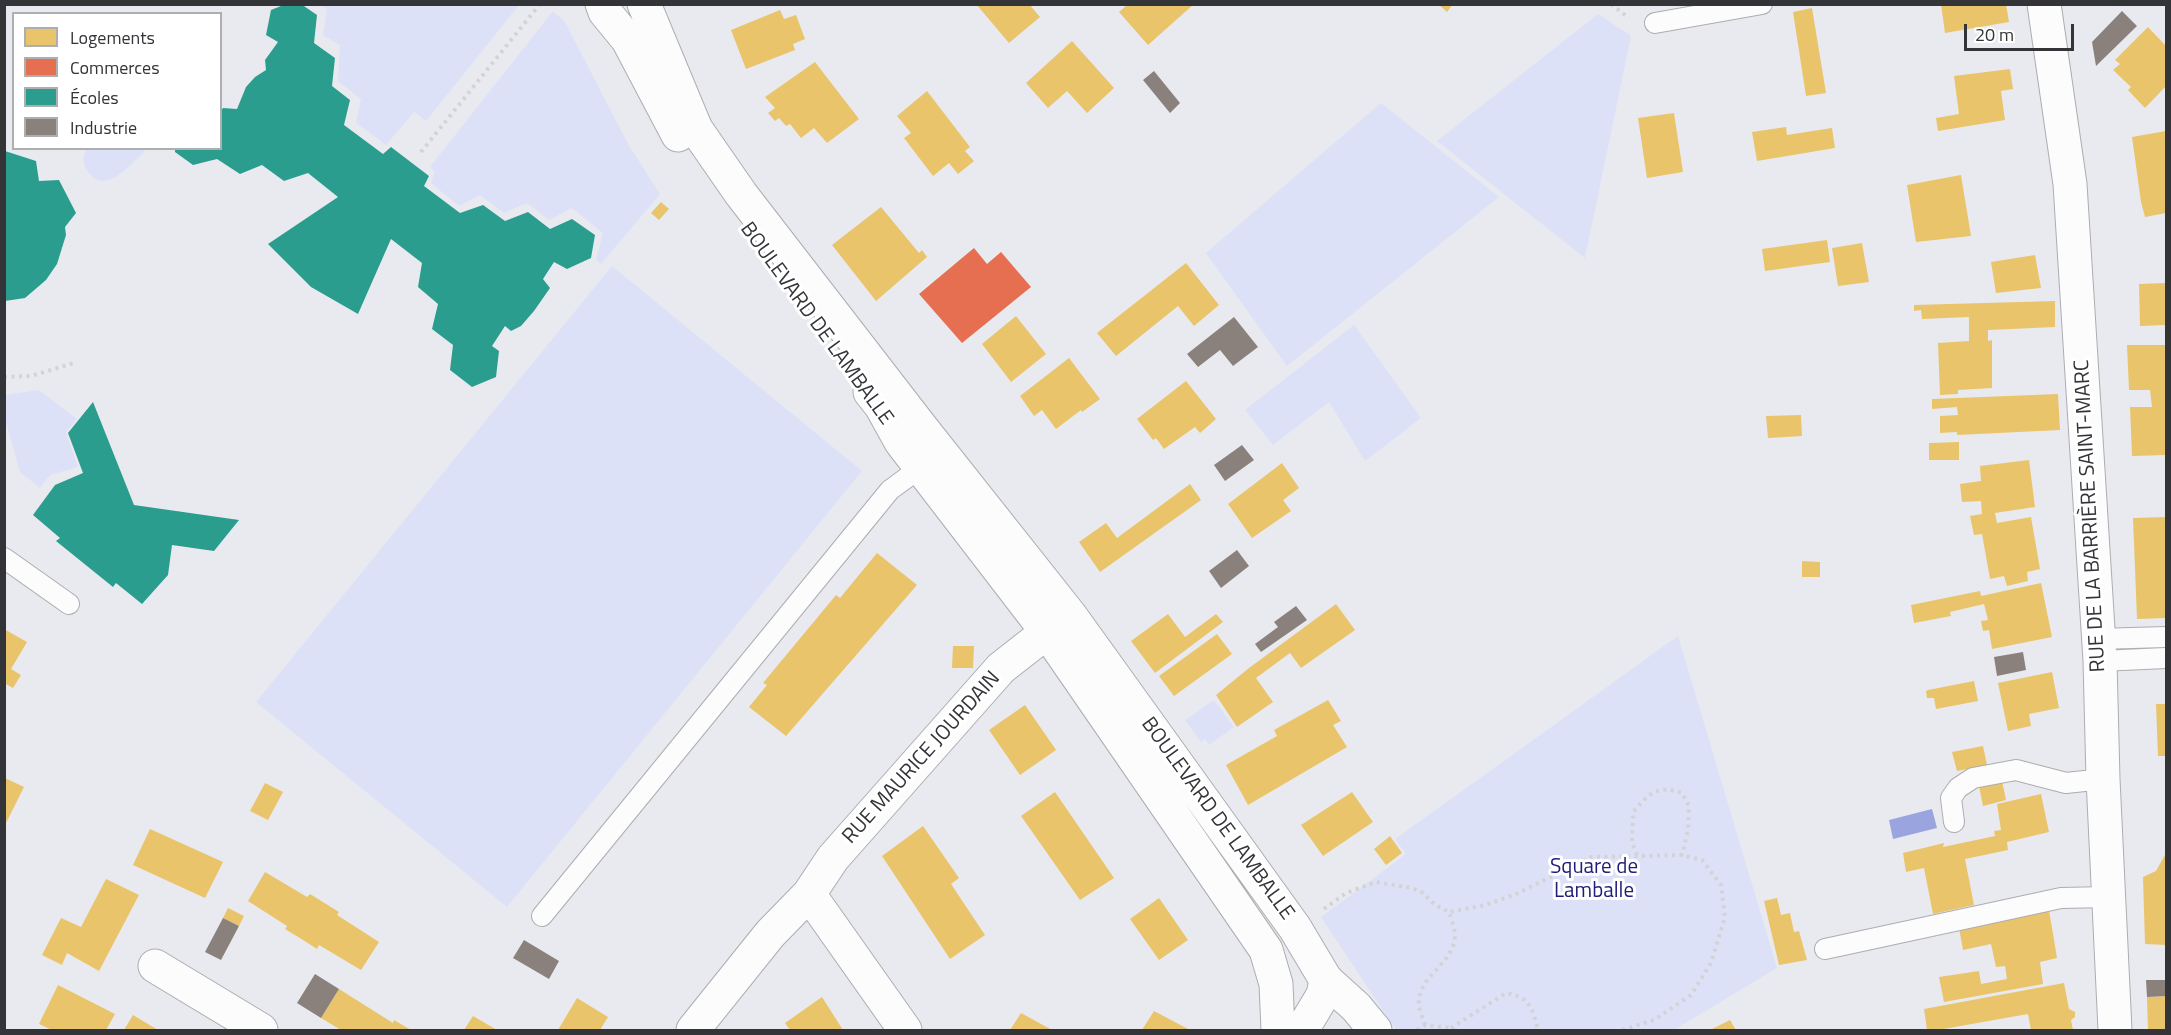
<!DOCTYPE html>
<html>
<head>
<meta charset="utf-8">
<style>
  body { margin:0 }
  #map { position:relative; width:2171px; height:1035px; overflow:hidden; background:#e9eaef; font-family:"Titillium Web",sans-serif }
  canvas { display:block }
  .frame { position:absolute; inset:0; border:6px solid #333438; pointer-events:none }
  .legend { position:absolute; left:12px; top:12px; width:210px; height:138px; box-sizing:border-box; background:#fff; border:2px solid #adaeaf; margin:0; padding:8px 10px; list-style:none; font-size:18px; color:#333438 }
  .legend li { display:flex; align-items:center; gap:12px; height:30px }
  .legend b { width:30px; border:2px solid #adaeaf }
  .scale { position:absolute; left:1964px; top:24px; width:110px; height:27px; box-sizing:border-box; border:3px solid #333438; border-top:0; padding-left:8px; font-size:18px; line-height:21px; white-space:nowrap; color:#333438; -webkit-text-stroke:4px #fff; paint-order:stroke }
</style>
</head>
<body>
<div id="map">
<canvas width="2171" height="1035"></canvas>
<div class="frame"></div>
<ul class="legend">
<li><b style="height:16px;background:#e9c46a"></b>Logements</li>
<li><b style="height:16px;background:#e76f51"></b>Commerces</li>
<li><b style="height:16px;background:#2a9d8f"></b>Écoles</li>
<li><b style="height:16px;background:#8a817c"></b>Industrie</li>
</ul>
<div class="scale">20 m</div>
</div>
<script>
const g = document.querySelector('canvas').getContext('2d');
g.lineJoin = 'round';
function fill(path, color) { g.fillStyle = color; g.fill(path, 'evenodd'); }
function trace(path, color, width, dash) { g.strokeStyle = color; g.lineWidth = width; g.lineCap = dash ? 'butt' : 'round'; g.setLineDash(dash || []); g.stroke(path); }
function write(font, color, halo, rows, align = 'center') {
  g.font = font + ' "Titillium Web",sans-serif'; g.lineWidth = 6; g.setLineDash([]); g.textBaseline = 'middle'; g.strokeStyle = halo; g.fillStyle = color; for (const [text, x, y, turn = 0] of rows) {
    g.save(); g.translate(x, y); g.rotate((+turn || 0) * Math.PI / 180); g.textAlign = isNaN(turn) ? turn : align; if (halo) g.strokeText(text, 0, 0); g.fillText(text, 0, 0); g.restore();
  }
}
fill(new Path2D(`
  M321,5H519L426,121L414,112L386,145L356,123L361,99L338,81L340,45L323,35L327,9Z
  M553,11L565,22L628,144L660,194L601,264L596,260L603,233L572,208L549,220L527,203L504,213L480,195L459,206L431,183L435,172L430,167Z
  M1598,14L1631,36L1585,258L1437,141Z
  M1381,103L1499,197L1287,366L1206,253Z
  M86,149V148L145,149L143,153C130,165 105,196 88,172C82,164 83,156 86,149Z
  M612,266L862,471L507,907L256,702Z
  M1354,325L1421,418L1365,461L1329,402L1273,445L1245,410Z
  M39,390L77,419L66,432L78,467L50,475L40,488L20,472L5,419V395Z
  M1678,636L1777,968L1674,1030H1396L1321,917L1406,854L1395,839Z
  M1214,700L1234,727L1209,745L1205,739L1201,742L1185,720Z`), '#dce1f7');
fill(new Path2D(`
  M1932,809L1937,828L1893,839L1889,820Z`), '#9aa4de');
fill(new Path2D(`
  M976,4H1029L1040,17L1009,43Z
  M1128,4H1194L1148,45L1119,12Z
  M1438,4H1453L1447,12Z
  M1941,4H2006L2009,22L1945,33Z
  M1812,8L1826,93L1806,96L1793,12Z
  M780,10L784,19L796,15L805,39L793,44L795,50L746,69L731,30Z
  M2148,27L2166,46V86L2145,108L2128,90L2131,87L2113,70L2120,64L2115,60Z
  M1072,41L1114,88L1087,113L1067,91L1048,108L1026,83Z
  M815,62L859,119L827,143L814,128L801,138L790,124L786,126L779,118L775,121L768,113L775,108L765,97Z
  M2010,69L2013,89L2001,91L2005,120L1938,131L1936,118L1959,114L1954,76Z
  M927,91L970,147L965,151L974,161L958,174L949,163L933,176L904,138L911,133L897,116Z
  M1674,113L1683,172L1647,178L1638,118Z
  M1786,127L1787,135L1832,128L1835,148L1757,161L1752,132Z
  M2166,131V213L2145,217L2141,202L2132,137Z
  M1961,175L1971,236L1916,242L1907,185Z
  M661,202L669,209L659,220L651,213Z
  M881,207L919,253L922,250L927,257L876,301L832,245Z
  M1827,240L1830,262L1765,271L1762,249Z
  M1862,243L1869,282L1838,286L1832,248Z
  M2035,255L2041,288L1996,293L1991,262Z
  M1186,263L1219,305L1194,326L1178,306L1116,356L1097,333Z
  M2166,283V325L2140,326L2139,284Z
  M2055,301V327L1988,330V341L1992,340V388L1958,390V394L1940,395L1938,343L1969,341V317L1922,319L1921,310L1914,311V305Z
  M1016,316L1046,354L1011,382L982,344Z
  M2127,345H2166V455L2132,456L2130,407H2152L2150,390H2129Z
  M1069,358L1100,399L1082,412L1081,410L1056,429L1042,410L1034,416L1020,396Z
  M1186,381L1216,419L1200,433L1195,427L1164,449L1156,438L1153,440L1137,419Z
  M2058,394L2060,430L1957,435V432L1940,433V416L1958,415L1957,407L1932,409V399Z
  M1801,415L1802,436L1768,438L1766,416Z
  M1959,442V460H1929V443Z
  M2029,460L2035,507L1995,513L1997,523L2031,517L2040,569L2027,572L2028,581L2007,586L2004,576L1990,579L1982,534L1974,535L1970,516L1982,514L1981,501L1962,502L1960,484L1981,481L1980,466Z
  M1282,463L1299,488L1283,500L1291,511L1252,538L1228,504Z
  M1190,484L1201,500L1100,572L1079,542L1106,523L1117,538Z
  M2166,517V618L2137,619L2133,518Z
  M877,553L917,585L786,736L749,707L767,685L763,683L836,595L840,598Z
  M1802,561L1820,562V577H1802Z
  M2041,583L2052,637L1992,649L1989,630L1983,631L1981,621L1988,620L1984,604L1950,612L1951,616L1914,623L1911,605L1980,591L1981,596Z
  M1336,604L1355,630L1301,668L1290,653L1256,678L1273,702L1237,727L1216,695L1249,668Z
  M1168,614L1185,637L1216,614L1223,622L1155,673L1131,641Z
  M4,629L27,642L11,669L21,675L13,688L4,683Z
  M1217,634L1232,654L1174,696L1159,676Z
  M953,646H974L973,668H952Z
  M2052,672L2059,708L2029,714L2031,726L2008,731L1998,683Z
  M1974,681L1978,701L1936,709L1934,698H1927L1926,691L1928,690Z
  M1328,700L1341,721L1333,725L1347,747L1248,805L1226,765L1277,736L1274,730Z
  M2156,704H2166V756H2158Z
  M1025,705L1056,750L1020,775L989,730Z
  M1983,746L1987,765L1957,771L1952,752Z
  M2001,776L2006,800L1983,806L1978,781Z
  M5,778L24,787L5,825Z
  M265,783L283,792L268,820L250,811Z
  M1055,792L1114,878L1080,900L1021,816Z
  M1352,792L1373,822L1323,856L1301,825Z
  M2041,794L2049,832L2007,842L2008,850L1965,859L1974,905L1933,914L1924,868L1906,872L1903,853L1944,843L1943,847L1995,836L1994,831L2001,830L1997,804Z
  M923,826L959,878L951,884L985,935L950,959L882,856Z
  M150,829L223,862L205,898L133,865Z
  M1390,836L1402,853L1386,865L1374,849Z
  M2166,853V945L2145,944L2143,877L2156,871Z
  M265,872L307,897L310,894L339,912L337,915L379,942L361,970L319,945L317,949L303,940L285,929L287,926L248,901Z
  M106,879L139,895L99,971L67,953L62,965L42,955L61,918L81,927Z
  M1159,898L1188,940L1159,960L1130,919Z
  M1777,898L1781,915L1790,913L1794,932L1799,931L1807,960L1779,965L1764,901Z
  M228,908L244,916L239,926L223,918Z
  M2049,910L2057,958L2040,962L2043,984L1944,1002L1939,977L1979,971L1981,984L2007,979L2005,966L1996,967L1991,944L1963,950L1959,928Z
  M2064,983L2069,1009L2075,1012V1017L2071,1020L2073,1030H2031L2028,1014L1938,1030H1927L1924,1009Z
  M58,985L115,1014L106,1030H52L39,1024Z
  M339,989L393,1023L394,1020L411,1030H341L321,1018Z
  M2166,996V1030H2148L2147,997Z
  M822,997L843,1030H790L785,1023Z
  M577,998L608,1017L600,1030H558Z
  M1154,1011L1190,1030H1142Z
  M1021,1013L1052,1030H1010Z
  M133,1015L158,1030H124Z
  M473,1016L497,1030H464Z
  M1730,1020L1736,1030H1710Z`), '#e9c46a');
fill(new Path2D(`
  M974,248L987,264L1001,252L1031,287L962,343L919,294Z`), '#e76f51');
fill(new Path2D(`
  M286,4H301L317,15L314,43L335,58L332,86L350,100L344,125L383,154L391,147L429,176L424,186L460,213L483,205L505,221L528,212L550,229L572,219L595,235L591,258L567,269L554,262L543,279L550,288L534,311L521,326L511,331L505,326L492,346L499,351L496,377L472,387L450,370L453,345L432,329L438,304L418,287L422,263L391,239L358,314L311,287L268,244L338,197L308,173L284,181L262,165L240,174L217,159L193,165L175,152V148H220V112L223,108L237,109L246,87L255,77L266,70L265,60L278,42L266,35L271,10Z
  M5,151L36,161L39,181L59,180L76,213L65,227L66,235L57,264L46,280L25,298L5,301Z
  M93,402L134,505L239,520L214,551L172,545L168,575L142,604L116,583L113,587L56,541L60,538L33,515L55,485L83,473L68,433Z`), '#2a9d8f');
fill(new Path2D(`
  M2122,11L2137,26L2096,66L2092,42Z
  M1154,71L1180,103L1170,113L1143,80Z
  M1234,317L1258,347L1233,366L1220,350L1198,367L1187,354Z
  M1242,445L1254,460L1225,481L1214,465Z
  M1237,550L1249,566L1221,588L1209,571Z
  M1296,606L1307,620L1261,652L1255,644L1278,627L1274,622Z
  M2023,652L2026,670L1997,676L1994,657Z
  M223,918L239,926L221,960L205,952Z
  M524,940L559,961L549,979L513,958Z
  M315,974L339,989L321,1018L297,1003Z
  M2146,980H2166V996L2147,997Z`), '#8a817c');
const service = new Path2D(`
  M1655,23L1762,4
  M4,558L69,604
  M2098,639L2166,637
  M2100,661L2166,658
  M1954,822L1951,798L1958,788L1973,778L2016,770L2066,783L2103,779
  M542,916L890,490L920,468
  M1825,949L2061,898L2108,897`);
const minor = new Path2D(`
  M809,894L905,1030
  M155,966L261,1030
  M1326,980L1356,1007L1375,1030
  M693,1030L770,934L809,894L833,858L1001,668L1047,632`);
const tertiary = new Path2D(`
  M602,4L605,12L628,40L678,135
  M644,4L696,129L741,194L921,427L1070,615L1295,928L1326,980L1323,995L1302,1030
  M870,392L881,406L901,442L1047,632L1266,950L1276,984L1278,1030`);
const secondary = new Path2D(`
  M2044,4L2070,184L2100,661L2103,779L2115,1030`);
trace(service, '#acadb1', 22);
trace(minor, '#acadb1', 35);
trace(tertiary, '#acadb1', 35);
trace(secondary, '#acadb1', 35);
trace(new Path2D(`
  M1611,4L1629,18
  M421,152L540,4
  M4,377L31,376L74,363
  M1637,855L1632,842L1633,812C1649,794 1657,784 1682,793L1689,806L1688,830L1682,855
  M1324,909L1346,893L1376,882L1412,888L1423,893L1435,905L1449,912
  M1425,1025C1423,1019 1420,1012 1419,1006C1416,976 1454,965 1455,936C1455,928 1451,919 1449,912L1486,905L1516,894L1591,857L1682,855L1702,860L1721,885L1725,917L1711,963L1691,995L1654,1020L1622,1030
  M1451,1028L1506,993C1531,997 1532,1009 1538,1030
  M1417,1030L1425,1025L1451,1028L1454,1030`), '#d3d3d5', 4, [3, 4.5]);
trace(service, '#fcfcfd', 20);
trace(minor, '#fcfcfd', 33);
trace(tertiary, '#fcfcfd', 33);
trace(secondary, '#fcfcfd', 33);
write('21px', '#333438', '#fff', [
  ["BOULEVARD DE LAMBALLE",816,324,54],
  ["RUE DE LA BARRIÈRE SAINT-MARC",2091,516,-93],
  ["RUE MAURICE JOURDAIN",922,758,-48],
  ["BOULEVARD DE LAMBALLE",1217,819,54]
]);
write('21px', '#201c7a', '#fff', [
  ["Square de",1594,868],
  ["Lamballe",1594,892]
]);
</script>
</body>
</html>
